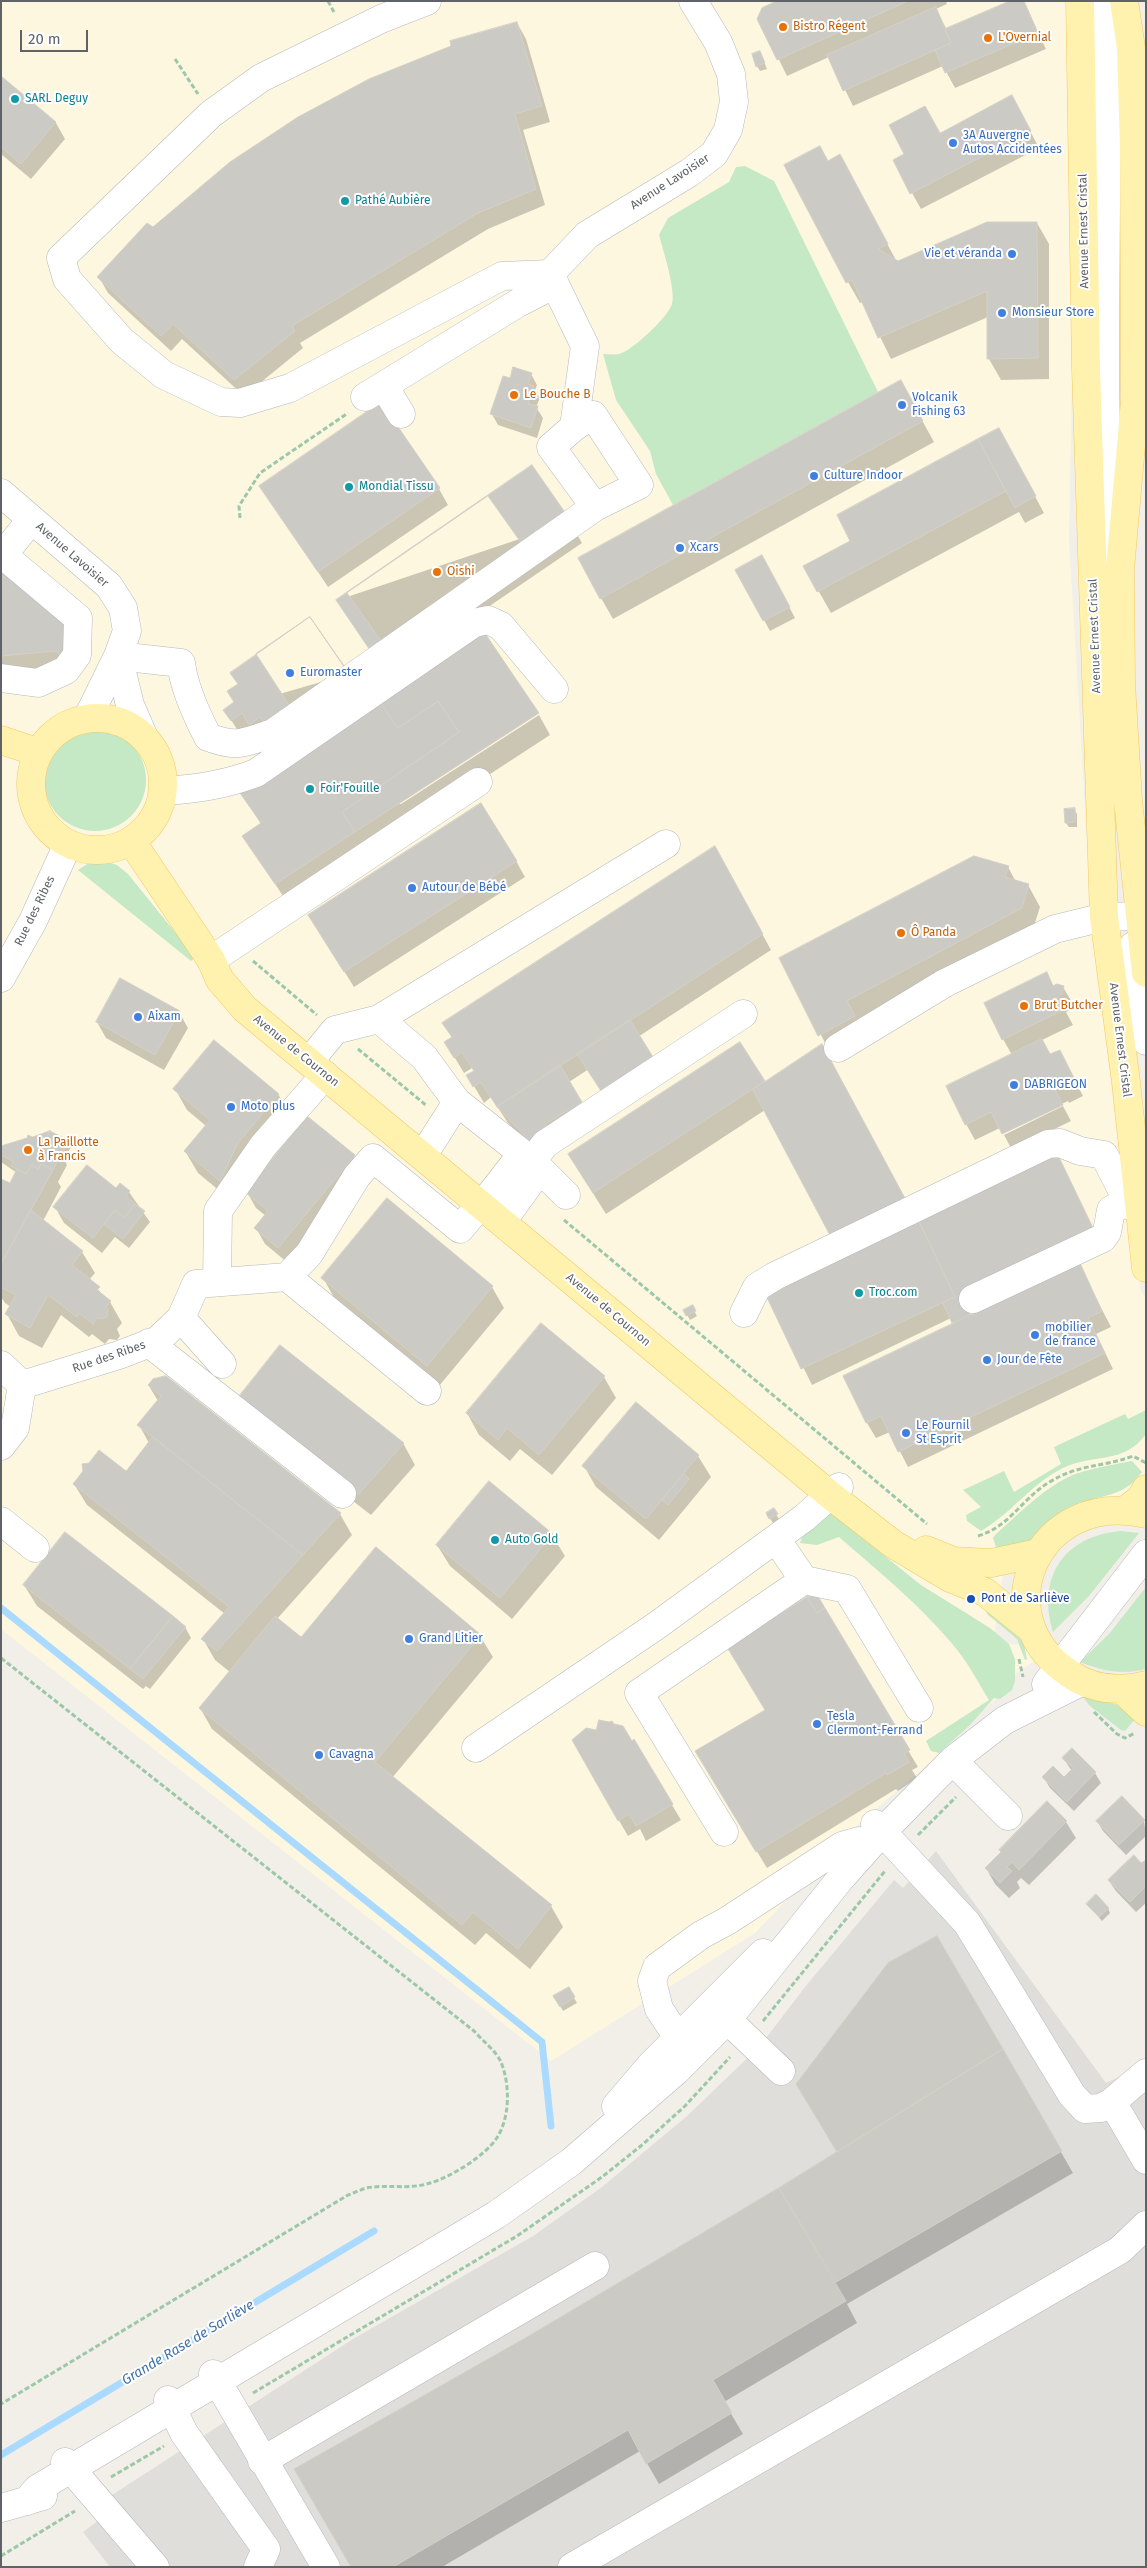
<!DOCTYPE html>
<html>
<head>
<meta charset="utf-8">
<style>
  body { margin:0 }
  #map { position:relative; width:1147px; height:2568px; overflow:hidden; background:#f1efe8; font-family:"Fira Sans",sans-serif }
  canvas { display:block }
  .frame { position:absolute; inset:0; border:2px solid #5f6368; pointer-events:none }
  .scale { position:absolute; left:20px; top:30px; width:68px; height:22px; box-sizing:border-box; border:2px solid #5f6368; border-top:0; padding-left:6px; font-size:15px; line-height:18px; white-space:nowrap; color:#5f6368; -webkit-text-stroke:4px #fff; paint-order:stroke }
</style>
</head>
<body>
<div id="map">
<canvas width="1147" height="2568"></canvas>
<div class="frame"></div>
<div class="scale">20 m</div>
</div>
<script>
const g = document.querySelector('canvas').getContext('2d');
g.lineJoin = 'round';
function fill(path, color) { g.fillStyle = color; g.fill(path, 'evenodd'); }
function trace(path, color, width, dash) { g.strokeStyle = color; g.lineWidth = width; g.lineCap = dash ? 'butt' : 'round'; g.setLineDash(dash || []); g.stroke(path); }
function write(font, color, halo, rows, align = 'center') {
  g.font = font + ' "Fira Sans",sans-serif'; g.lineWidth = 4; g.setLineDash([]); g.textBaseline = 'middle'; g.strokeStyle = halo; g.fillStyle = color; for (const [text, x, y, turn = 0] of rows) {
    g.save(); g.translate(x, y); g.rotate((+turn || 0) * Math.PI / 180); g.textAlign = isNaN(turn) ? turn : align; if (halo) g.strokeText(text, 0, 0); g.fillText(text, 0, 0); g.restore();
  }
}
fill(new Path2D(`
  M1,1H1066L1073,320L1069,540L1091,908L1114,1108L1141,1291L1146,1298V1489L1035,1529L1009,1556L1003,1575L993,1644L1040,1645L1045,1654L1012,1676L1006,1692L973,1716L934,1759L862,1821L755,1933L551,2061L1,1629Z`), '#fef7e0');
fill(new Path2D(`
  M936,1851L1106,2083L1146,2064V2567H110L83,2532L103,2517L95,2506L353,2339L533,2236L602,2187L687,2116L760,2046L805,1987L894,1880L903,1888Z`), '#e0deda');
fill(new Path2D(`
  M745,166L774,181L878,392L673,505L656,474L650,451L616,400L603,354C608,354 614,355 619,354C632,351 668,317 672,304C676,290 663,250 659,235L668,218L729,182L736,167Z
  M44 780a51 51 0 1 1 102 0a51 51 0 1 1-102 0Z
  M102,860L117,865L128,874L195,957L191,961L78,870L89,863Z
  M1146,1410V1434C1124,1465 1094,1453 1063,1468C1031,1484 1012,1513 981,1531L967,1521L966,1515L981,1507L963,1490L1004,1471L1014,1492L1061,1464L1054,1447L1125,1414L1128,1419Z
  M1132,1461L1142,1472C1122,1500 1099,1493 1072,1507C1053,1517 1041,1536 1023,1544C1015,1548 1006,1550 998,1553L993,1538L995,1535C1018,1515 1040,1491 1068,1477C1082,1470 1116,1464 1132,1461Z
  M831,1513L921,1585L990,1628L1009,1644L1015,1659V1681L1012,1690L1000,1699L994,1698L970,1725L939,1753L931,1751L926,1741L989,1700C979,1684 970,1666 958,1651C923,1607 880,1573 839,1537L817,1545L800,1543L805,1529Z
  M1120,1531L1139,1533L1089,1596L1053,1632C1037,1577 1063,1537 1120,1531Z
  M1146,1587V1669C1121,1675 1103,1671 1080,1662L1109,1634Z
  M986,1610L1022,1635L1027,1659L1025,1660L1017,1639L987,1614Z
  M1082,1696C1101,1699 1123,1703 1135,1719L1125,1731L1121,1730L1090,1706Z`), '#c5e8c5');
fill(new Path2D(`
  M780,1H946L947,4L936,9L947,30L1023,1L1046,49L955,88L943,66L853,106L829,57L787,76L759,19Z
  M517,23L526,39L550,122L523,130L545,205L488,229L300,343L303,348L244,396L182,339L171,351L108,293L99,277L153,229Z
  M762,57L767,69L760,71L757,66Z
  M1,78L56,123L65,139L31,179L1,154Z
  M1020,112L1039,148L921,209L894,161L940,134Z
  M828,162L851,177L897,262L1037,223L1049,244V379L1001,380L989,359L988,317L891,359L863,302L860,303L848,282Z
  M531,374L537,385L535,390L540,398L536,407L543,418L537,438L498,425L492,414L510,379Z
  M912,402L934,442L613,619L601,598Z
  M1007,445L1044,513L1025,523L1019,512L831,613L805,567L852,541Z
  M261,486L439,489L448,505L328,587Z
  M570,522L582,543L387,676L338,600Z
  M768,567L795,618L770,631L737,570Z
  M1,570L79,660L1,678Z
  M348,674L241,736L225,710Z
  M539,715L550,735L369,853L285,899L244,837L261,824L242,793L401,804Z
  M1074,809L1077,814V827H1069L1066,823Z
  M516,861L525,877L354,987L319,931Z
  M724,864L771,950L569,1082L590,1119L540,1156L508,1123L491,1097L484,1103L468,1076L474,1072L472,1068L464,1073L446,1043L453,1038L444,1024Z
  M1008,867L1016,882L1028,885L1040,907L1033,929L832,1056L781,959Z
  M1046,974L1054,987H1063L1073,1004L1070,1010L1066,1012L1073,1025L1042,1040L1050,1055L1068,1067L1083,1096L1063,1106L1071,1121L1012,1150L1004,1135L1069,1103L1068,1101L1002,1133L1000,1128L975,1140L966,1124L1012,1055L1003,1039Z
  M179,1012L188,1028L164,1070L106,1038L97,1022Z
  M739,1044L765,1083V1110L606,1214L569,1155Z
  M175,1089L278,1094L290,1116L233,1202L198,1173L185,1151L206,1126L187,1110Z
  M68,1142L71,1147L64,1159L67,1165L58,1182L61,1187L43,1221L82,1252L95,1273L89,1280L110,1302L122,1323L117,1329L120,1336L117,1340L109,1339L105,1344L92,1334L89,1337L61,1315L42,1348L19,1336L7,1314L11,1307L5,1303L1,1297V1180L10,1185L17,1173L1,1162V1147Z
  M1055,1152L1102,1247L968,1310L971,1316L1079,1265L1111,1327L1096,1334L1113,1369L908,1467L890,1432L876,1438L867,1423L954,1324L951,1318L812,1385L765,1290Z
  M354,1156L363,1172L288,1263L265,1244L256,1228L266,1216L256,1208L247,1192Z
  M121,1185L129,1192L150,1222L129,1248L115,1237L102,1253L64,1223L55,1207L116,1190Z
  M323,1278L492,1287L504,1308L439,1386L335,1299Z
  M692,1307L697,1316L690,1320L685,1311Z
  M166,1377L340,1514L352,1535L277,1619L301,1638L376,1548L480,1636L493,1657L392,1778L551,1906L563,1927L530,1969L486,1933L475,1945L212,1729L200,1708L230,1672L215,1660L203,1639L225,1614L87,1505L74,1484L126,1473L149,1443L139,1425L158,1401L149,1386Z
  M604,1377L616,1398L552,1475L520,1449L510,1461L479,1435L467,1413Z
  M636,1404L698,1456L711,1477L659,1540L596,1487L584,1466Z
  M250,1421L403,1443L415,1465L371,1515Z
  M489,1483L552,1535L565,1556L512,1619L450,1566L437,1545Z
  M773,1510L779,1519L773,1523L767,1514Z
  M24,1585L185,1627L191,1638L150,1689L146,1686L143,1689L37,1606Z
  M824,1609L918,1767L912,1770L917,1778L898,1791L896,1789L767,1868L706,1767L766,1710Z
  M597,1732L632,1742L634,1741L681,1820L646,1841L640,1829L628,1836L573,1741Z
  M1063,1758L1095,1773L1101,1783L1074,1811L1050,1788L1044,1778H1064L1072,1771Z
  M1047,1803L1066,1822L1076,1838L1029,1885L1021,1878L1017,1882L1020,1888L1009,1898L995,1884L986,1868Z
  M1097,1821H1144L1146,1836L1126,1855L1103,1831Z
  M1145,1861L1146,1903L1136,1912L1116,1891L1109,1881Z
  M1087,1904L1108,1908L1110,1913L1102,1921Z
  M937,1937L1073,2173L847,2304L857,2323L724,2402L743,2434L659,2484L640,2451L442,2567H352L528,2338L839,2153L810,2106Z
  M568,1988L577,2003L563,2011L555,1997Z`), '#0003');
trace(new Path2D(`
  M1,1608L542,2042L551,2126
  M1,2455L374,2231`), '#aadaff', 7);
const building = new Path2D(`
  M777,1H908L777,60L757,19L762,8Z
  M1010,1H1024L1038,33L945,73L935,50L951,43L945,29Z
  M936,7L951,43L843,91L827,55Z
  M517,22L542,106L515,114L536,189L478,213L292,326L295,331L234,380L173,324L161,336L97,277L147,223L153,227L230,162L298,117L369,79L451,46L450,41Z
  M760,51L765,63L756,67L752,54Z
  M1,76L56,122L21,164L1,147Z
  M1012,95L1031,131L910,194L893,160L904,154L889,125L925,106L940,133Z
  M820,146L828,161L840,154L888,244L878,249L898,261L987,222H1037L1038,358L987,359V291L878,338L852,280L846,283L784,165Z
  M513,367L532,373L528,384L534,386L528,404L538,406L531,428L490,414L503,376L510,378Z
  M901,380L923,421L600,599L578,558Z
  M381,402L440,488L318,572L259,486Z
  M999,428L1036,496L1015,508L978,439Z
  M978,439L1006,491L817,592L803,566L850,541L837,515Z
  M532,465L571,521L374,656L336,600Z
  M488,496L527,551L386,648L347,593Z
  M762,555L790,607L763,621L735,570Z
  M1,568L65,625L68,638L61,656L55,651L1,656Z
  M310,617L349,673L268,729L260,717L249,725L242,713L231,721L223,710L234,702L227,691L238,684L230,673Z
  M310,617L347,671L293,711L256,654Z
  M482,629L539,713L355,832L342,812L459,732L438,701L398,728L377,698Z
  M377,698L398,728L438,701L459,732L342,812L355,832L275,884L242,836L261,823L240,793Z
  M481,803L517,861L344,972L308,915Z
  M1075,808V822L1065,823L1064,809Z
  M715,846L763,934L497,1107L481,1082L473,1087L466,1075L474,1071L462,1052L454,1058L444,1042L452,1037L442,1023Z
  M974,856L1009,866L1005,877L1029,884L1022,908L847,1001L855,1016L818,1036L779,958Z
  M1047,972L1053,986L1057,984L1064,986L1062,994L1058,996L1065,1009L1002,1040L984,1003Z
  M120,978L180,1011L155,1055L96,1022Z
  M630,1020L653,1057L601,1091L577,1054Z
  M1042,1039L1050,1054L1060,1050L1075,1080L1055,1090L1063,1105L1002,1134L991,1112L965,1125L946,1086Z
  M214,1040L279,1094L238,1143L220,1181L184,1151L210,1120L173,1089Z
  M740,1042L765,1081L593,1193L568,1154Z
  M822,1044L907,1202L832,1239L753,1090Z
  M560,1065L582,1102L576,1106L577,1108L571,1112L570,1109L545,1124L549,1130L530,1141L497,1107Z
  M307,1116L355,1155L278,1248L254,1228L268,1211L245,1192Z
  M50,1131L44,1143L62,1153L53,1170L41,1164L38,1169L31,1165L26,1174L11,1166L14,1162L1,1155V1146L27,1138L28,1135L32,1137Z
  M50,1131L69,1141L62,1153L44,1143Z
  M1056,1151L1094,1230L960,1294L970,1315L952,1323L942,1302L955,1297L917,1217Z
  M41,1164L53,1170L1,1264V1179L10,1183L17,1169L26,1174L31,1165L38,1169Z
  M87,1165L116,1188L120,1183L130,1191L126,1196L135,1204L124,1218L115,1210L93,1238L53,1207Z
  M387,1198L493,1286L427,1366L321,1278Z
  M135,1204L145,1211L123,1239L104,1224L115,1210L124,1218Z
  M31,1210L83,1251L72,1265L100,1287L97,1290L111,1301L106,1307L108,1310L107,1317L101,1319L97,1318L93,1324L79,1313L77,1317L48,1295L30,1328L5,1314L16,1295L1,1287V1264Z
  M917,1217L955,1297L801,1369L763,1289Z
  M1080,1263L1102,1311L1088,1318L1105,1353L898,1452L881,1416L866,1423L843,1376Z
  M693,1305L696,1311L686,1316L683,1310Z
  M541,1323L605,1376L539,1455L507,1428L498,1440L466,1413Z
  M280,1345L404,1443L358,1495L237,1399Z
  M166,1376L341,1513L303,1555L137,1425L161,1396L148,1385L153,1379Z
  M636,1402L699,1455L646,1519L582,1466Z
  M153,1437L303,1555L217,1651L201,1639L229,1607L73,1484L83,1471L82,1464L89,1463L99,1450L126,1471Z
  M684,1474L689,1479L668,1505L662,1500Z
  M489,1481L553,1534L500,1598L436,1545Z
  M774,1508L778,1514L769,1519L766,1513Z
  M65,1532L173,1616L130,1669L23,1585Z
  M376,1547L481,1635L375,1762L552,1905L518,1949L473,1912L462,1925L199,1708L275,1616L301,1637Z
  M809,1596L819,1598L825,1608L817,1613L807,1597Z
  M807,1597L817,1613L825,1608L910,1750L904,1754L909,1762L887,1775L886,1773L756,1852L695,1751L765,1710L727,1647Z
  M173,1616L186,1627L143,1679L130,1669Z
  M599,1720L609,1722L612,1721L614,1724L623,1726L632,1741L634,1739L673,1804L636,1826L629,1814L618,1821L572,1740L586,1728L596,1730Z
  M1072,1748L1096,1772L1067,1802L1042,1777L1053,1766L1064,1777L1073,1768L1062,1758Z
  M1122,1796L1145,1820L1119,1845L1096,1821Z
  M1047,1801L1067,1821L1019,1870L1012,1862L1007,1867L1012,1871L1000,1883L985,1868L1001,1852L999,1850Z
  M1134,1855L1141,1863L1146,1860V1886L1130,1902L1108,1880Z
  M1096,1894L1109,1908L1099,1917L1086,1904Z
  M937,1936L1003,2049L837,2152L796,2084L888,1963Z
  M569,1987L575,1997L560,2007L553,1996Z
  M1003,2049L1062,2151L836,2282L779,2188Z
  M779,2188L846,2301L713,2380L732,2413L646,2464L628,2430L393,2567H351L294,2469L527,2337Z`);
fill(building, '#cccac5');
trace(building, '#d6d1c6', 1);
const minor = new Path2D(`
  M427,1L381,19L261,78L211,114L61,258L67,279L122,341L164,375L221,402L240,403L290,388L502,276L550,274L587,235L689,173L714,154L728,130L734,102L731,74L718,42L693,1
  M1103,1L1107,28L1105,368L1108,594
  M550,274L585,346L574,427
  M384,386L401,414
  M365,397L518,303L555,284
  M1,493L109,586L123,608L127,631L118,656L88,717
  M118,656L181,663C184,688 196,714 208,737C237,748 244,743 273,733L595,507L639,485L593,415L574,427L551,447L595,507
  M118,656L130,705L143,735
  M1,678L38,683L66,670L77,655L78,618L3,555L31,520
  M164,791C196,789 225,785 256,773L474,623L488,620L501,626L554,689
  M1133,946L1146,1041
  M211,960L478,782
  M1,978L33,921L68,844
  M379,1019L424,1057L457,1102L429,1146
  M838,1048L945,983L1055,929L1104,917L1138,916
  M317,1052L335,1030L379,1019L666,844
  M457,1102L532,1161L566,1195
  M532,1161L545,1144L743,1014
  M490,1195L522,1154
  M509,1212L540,1169
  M287,1277L427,1391
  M217,1282L218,1211L263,1146L325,1075
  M973,1299L1103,1238L1107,1232L1111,1210L1118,1206L1138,1202
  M744,1313L757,1287L775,1276L1048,1144L1060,1143L1080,1151L1104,1155L1124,1194V1205
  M181,1318L222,1364
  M149,1343L342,1494
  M1,1365L22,1385
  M22,1385L119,1355L158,1340L181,1318L196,1284L287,1277L309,1254L357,1176L373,1158L460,1229L481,1204
  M1,1446L15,1428L22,1385
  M1,1521L35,1548
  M776,1539L804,1580L847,1589L919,1708
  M1046,1684L1146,1554
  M476,1748L656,1626L804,1518L839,1487
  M960,1768L1008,1816
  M875,1824L967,1923L1072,2095L1085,2109L1101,2108L1112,2102
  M724,1832L639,1693L804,1580
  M735,2027L781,2071
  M679,2039L659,2009L652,1981L657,1967L701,1935L727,1921L842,1846L859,1841
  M1146,2073L1112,2102L1146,2160
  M616,2106L649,2067L763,1953
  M213,2374L326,2567
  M168,2400L184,2433L266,2549L258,2567
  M262,2461L595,2266
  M65,2462L155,2567
  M27,2501L37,2489L496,2215L571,2162L676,2071L727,2020L841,1878L882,1832L953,1760L1005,1720L1081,1682
  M1,2508L43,2496
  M572,2567L1120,2250L1146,2225`);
const major = new Path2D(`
  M1080,1L1086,369L1104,917L1126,1082L1146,1268
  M1124,1L1131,48L1134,147L1135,401L1120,569L1121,684L1128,800L1146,973
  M31 784a66 66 0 1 1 132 0a66 66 0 1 1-132 0Z
  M1,740L37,752
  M132,842L211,960L220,980L245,1009L830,1495L893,1544L950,1578L985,1592L1030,1628
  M1127,1509L1140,1499L1146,1489
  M1146,1514C1038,1488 981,1616 1070,1674C1093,1690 1118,1692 1146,1685
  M926,1550L953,1561L991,1563L1039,1553
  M1121,1689L1146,1712`);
trace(minor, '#b5b8bc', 29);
trace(major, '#f2c960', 29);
trace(new Path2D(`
  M328,1L335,14
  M175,59L198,94
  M240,518L239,506L260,473L348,413
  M253,961L317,1015
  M358,1049L427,1106
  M564,1220L927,1524
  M978,1536C1009,1527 1022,1499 1048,1483C1080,1463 1101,1468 1133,1456L1146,1463
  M1,1658L474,2031C482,2040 496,2051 501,2062C510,2084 510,2116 498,2136C487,2155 451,2177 430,2183C409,2190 387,2184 366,2188C360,2190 354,2193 348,2195L1,2404
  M1019,1659L1023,1677
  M1094,1712L1117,1734L1125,1738L1135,1733
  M918,1835L956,1797
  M763,2021L885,1871
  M253,2393L517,2236L602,2177L642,2145L685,2106L730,2057
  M111,2477L164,2446
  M1,2556L75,2511`), '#9cc7a9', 3, [5, 2.5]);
trace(minor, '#fff', 28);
trace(major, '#fff2af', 28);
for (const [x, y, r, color] of [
  [783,27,5,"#e8710a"],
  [988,38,5,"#e8710a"],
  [15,99,5,"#0f9aa8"],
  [953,143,5,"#3f7fe0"],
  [345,201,5,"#0f9aa8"],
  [1012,254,5,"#3f7fe0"],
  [1002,313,5,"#3f7fe0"],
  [514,395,5,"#e8710a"],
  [902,405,5,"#3f7fe0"],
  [814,476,5,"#3f7fe0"],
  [349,487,5,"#0f9aa8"],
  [680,548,5,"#3f7fe0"],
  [437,572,5,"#e8710a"],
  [290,673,5,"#3f7fe0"],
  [310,789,5,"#0f9aa8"],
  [412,888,5,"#3f7fe0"],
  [901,933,5,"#e8710a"],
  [1024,1006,5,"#e8710a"],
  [138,1017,5,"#3f7fe0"],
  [1014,1085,5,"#3f7fe0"],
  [231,1107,5,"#3f7fe0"],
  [28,1150,5,"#e8710a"],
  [859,1293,5,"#0f9aa8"],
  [1035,1335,5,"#3f7fe0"],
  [987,1360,5,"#3f7fe0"],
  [906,1433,5,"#3f7fe0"],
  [495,1540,5,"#0f9aa8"],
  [971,1599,5,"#1a4fb4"],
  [409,1639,5,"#3f7fe0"],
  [817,1724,5,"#3f7fe0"],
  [319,1755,5,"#3f7fe0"]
]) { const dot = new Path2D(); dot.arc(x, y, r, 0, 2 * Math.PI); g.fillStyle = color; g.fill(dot); trace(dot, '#fff', 2); }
write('12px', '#c56008', '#fff', [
  ["Bistro Régent",793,27],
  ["L'Overnial",998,38],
  ["Le Bouche B",524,395],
  ["Oishi",447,572],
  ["Ô Panda",911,933],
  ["Brut Butcher",1034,1006],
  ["La Paillotte",38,1143],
  ["à Francis",38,1157]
], 'left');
write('12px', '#0d838f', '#fff', [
  ["SARL Deguy",25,99],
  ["Pathé Aubière",355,201],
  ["Mondial Tissu",359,487],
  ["Foir'Fouille",320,789],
  ["Troc.com",869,1293],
  ["Auto Gold",505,1540]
], 'left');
write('12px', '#366cbe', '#fff', [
  ["3A Auvergne",963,136],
  ["Autos Accidentées",963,150],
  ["Vie et véranda",1002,254,"right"],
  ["Monsieur Store",1012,313],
  ["Volcanik",912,398],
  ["Fishing 63",912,412],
  ["Culture Indoor",824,476],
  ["Xcars",690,548],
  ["Euromaster",300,673],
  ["Autour de Bébé",422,888],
  ["Aixam",148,1017],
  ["DABRIGEON",1024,1085],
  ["Moto plus",241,1107],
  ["mobilier",1045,1328],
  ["de france",1045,1342],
  ["Jour de Fête",997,1360],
  ["Le Fournil",916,1426],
  ["St Esprit",916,1440],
  ["Grand Litier",419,1639],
  ["Tesla",827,1717],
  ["Clermont-Ferrand",827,1731],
  ["Cavagna",329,1755]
], 'left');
write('12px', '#5f6368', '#fff', [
  ["Avenue Lavoisier",670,182,-33],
  ["Avenue Ernest Cristal",1084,231,-91],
  ["Avenue Lavoisier",72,555,41],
  ["Avenue Ernest Cristal",1095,636,-92],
  ["Rue des Ribes",35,911,-64],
  ["Avenue Ernest Cristal",1120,1040,83],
  ["Avenue de Cournon",296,1051,39],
  ["Avenue de Cournon",608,1310,40],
  ["Rue des Ribes",109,1357,-19]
]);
write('12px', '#164399', '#fff', [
  ["Pont de Sarliève",981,1599]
], 'left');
write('italic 14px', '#4174aa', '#fff', [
  ["Grande Rase de Sarliève",188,2343,-31]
]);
</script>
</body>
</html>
